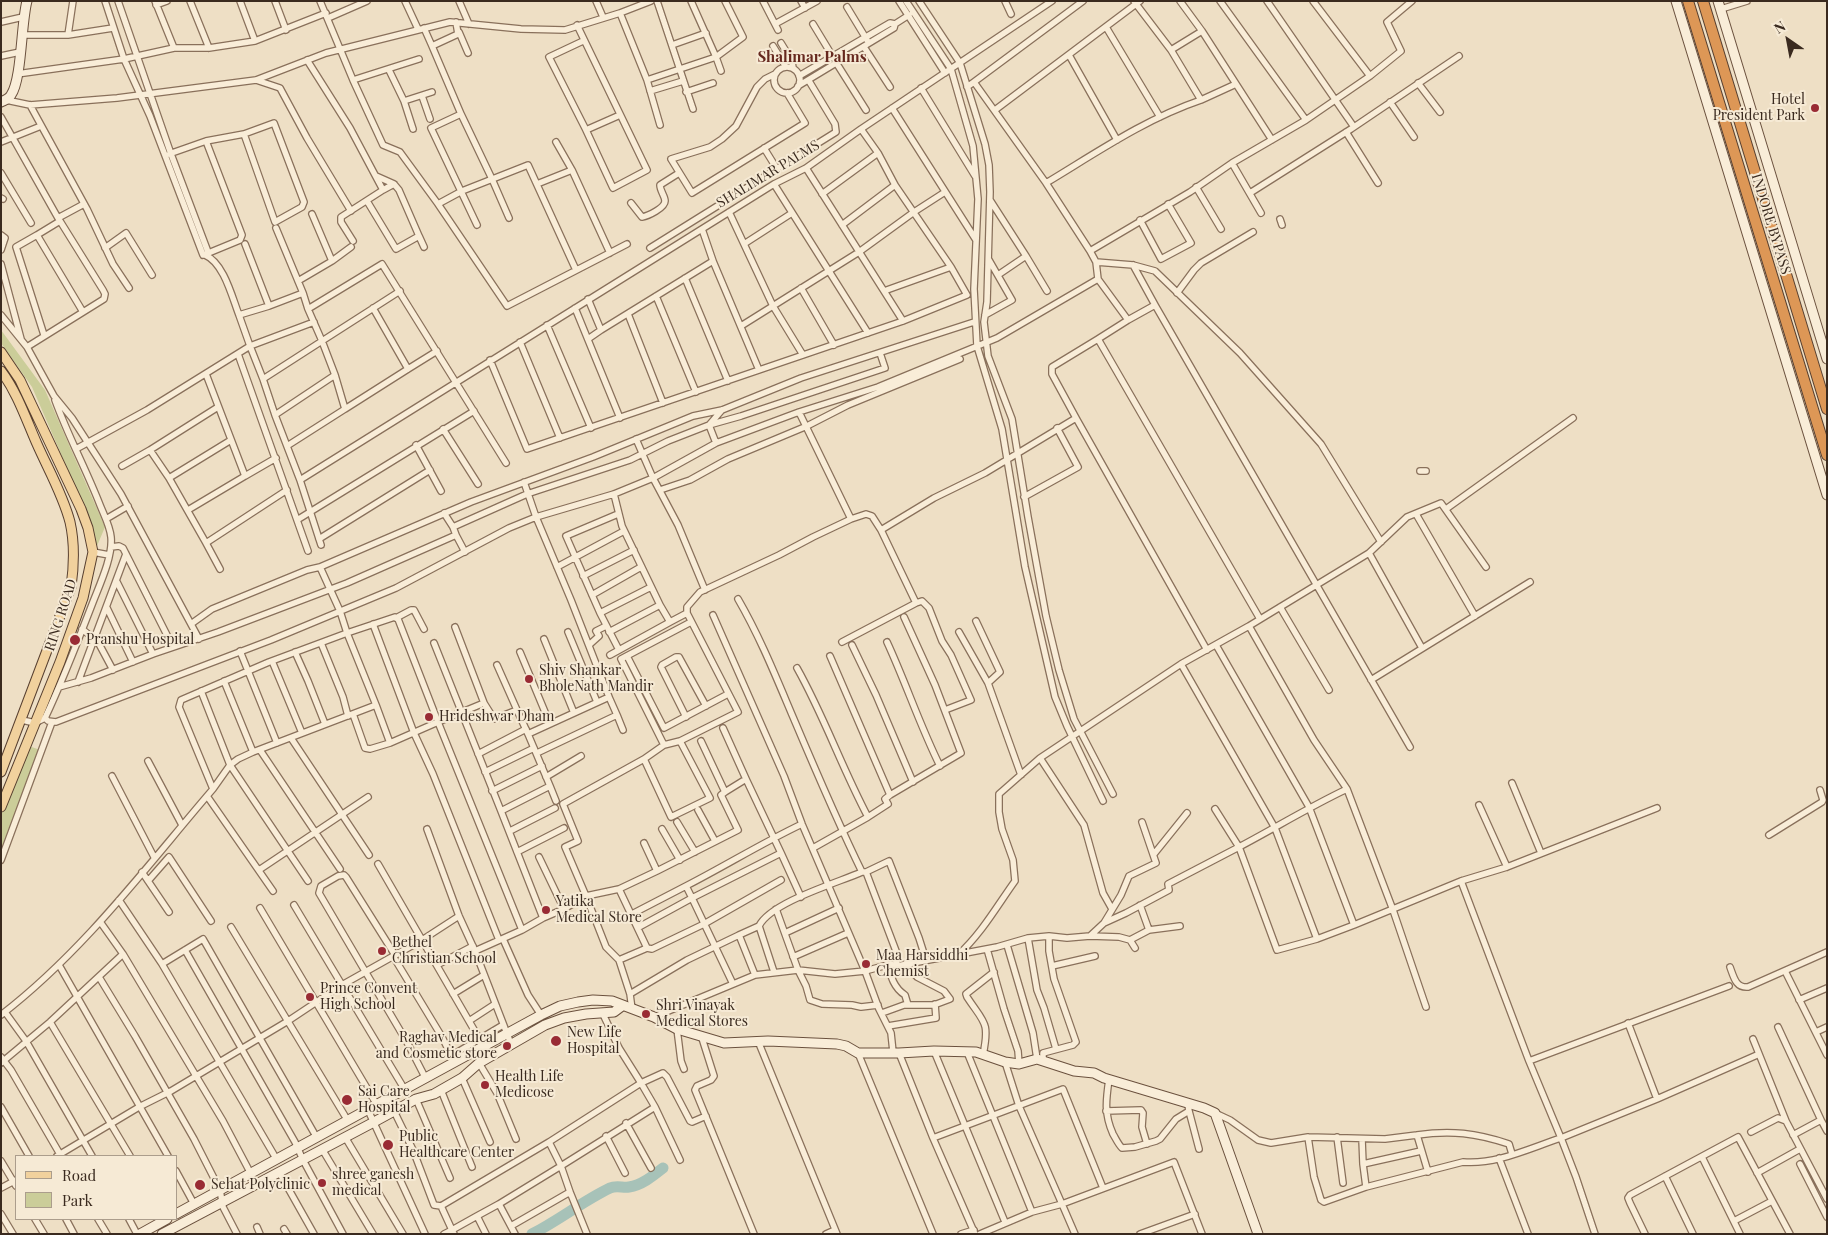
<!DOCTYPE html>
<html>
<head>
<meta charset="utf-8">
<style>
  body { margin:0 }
  #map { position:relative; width:1828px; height:1235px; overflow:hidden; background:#eedfc5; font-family:"Playfair Display",serif }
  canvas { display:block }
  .frame { position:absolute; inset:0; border:2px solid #3a2a1f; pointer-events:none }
  .legend { position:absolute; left:15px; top:1155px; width:162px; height:65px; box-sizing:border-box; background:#f6ead5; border:1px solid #ab9d8c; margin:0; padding:6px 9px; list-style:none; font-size:15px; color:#3a2a1f }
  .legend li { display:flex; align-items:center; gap:10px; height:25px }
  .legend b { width:25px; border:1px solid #ab9d8c }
  .north { position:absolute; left:1763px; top:15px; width:50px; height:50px; -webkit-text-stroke:4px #f6ead5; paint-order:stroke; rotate:327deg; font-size:14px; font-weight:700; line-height:20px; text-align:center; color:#3a2a1f }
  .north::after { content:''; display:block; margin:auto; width:18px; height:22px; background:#3a2a1f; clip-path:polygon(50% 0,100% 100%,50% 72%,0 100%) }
</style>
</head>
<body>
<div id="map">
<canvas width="1828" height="1235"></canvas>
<div class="frame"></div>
<ul class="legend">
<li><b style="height:6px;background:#f1d19d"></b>Road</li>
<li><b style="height:14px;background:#cbcd99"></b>Park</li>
</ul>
<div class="north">N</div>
</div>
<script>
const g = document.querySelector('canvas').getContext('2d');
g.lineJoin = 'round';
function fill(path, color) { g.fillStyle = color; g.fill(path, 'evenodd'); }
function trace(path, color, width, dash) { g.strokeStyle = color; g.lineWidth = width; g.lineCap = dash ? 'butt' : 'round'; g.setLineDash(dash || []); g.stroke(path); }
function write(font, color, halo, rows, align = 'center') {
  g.font = font + ' "Playfair Display",serif'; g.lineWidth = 4; g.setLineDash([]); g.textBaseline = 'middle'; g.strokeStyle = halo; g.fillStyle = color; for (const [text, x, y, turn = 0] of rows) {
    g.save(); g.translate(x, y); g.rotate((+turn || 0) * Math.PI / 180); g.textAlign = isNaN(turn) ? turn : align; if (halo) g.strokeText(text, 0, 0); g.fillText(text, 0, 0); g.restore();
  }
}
fill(new Path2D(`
  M1,330L45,390L105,527L97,546L80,498L32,387L1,343Z
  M26,745L43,751L1,855V807Z`), '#cbcd99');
trace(new Path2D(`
  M532,1234C559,1220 583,1201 610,1188C616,1185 623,1188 629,1187C642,1185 653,1176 663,1168`), '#a7c2b8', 11);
const street = new Path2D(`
  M105,1L124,59L150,116L203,255
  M118,1L171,154L208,252V256
  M155,1L174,48
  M190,1L209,48
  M240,1L255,41
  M275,1L286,30
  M320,1L353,80L419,59
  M405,1L418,29
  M459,1L469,24
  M596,1L603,17
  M657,1L693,109
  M763,1L778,30
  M801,1L805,8
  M899,1L945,73
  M906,1L951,69L973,146L978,199L974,289L977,346L1002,429L1025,567L1055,697L1067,726L1103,801
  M919,1L960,63L985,144L989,165L990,192L987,302L984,322L988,356L1012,419L1028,517L1046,616L1059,670L1074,719L1113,794
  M1005,1L1011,14
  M1140,1L1136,4L1171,50L1202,31L1272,140
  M1180,1L1202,31
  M1220,1L1306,120
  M1267,1L1354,127
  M1313,1L1370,76
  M156,5L167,1
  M847,7L867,40
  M1721,9L1747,1
  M620,13L647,80L716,57L691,1
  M328,18L367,1
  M1,22L23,17
  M775,24L817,1
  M813,24L833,57
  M577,25L647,170L613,188L586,130
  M1106,27L1160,117
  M424,28L432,46L458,34L456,22
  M459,32L468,53
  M22,35H68L113,28
  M68,35L73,1
  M583,41L549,57L586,130L620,115
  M781,43L792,61L793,68
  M672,45L706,33
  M432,46L461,114L431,128L477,225
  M773,46L786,67
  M864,47L890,87
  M1171,50L1201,100L1236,84
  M1069,55L1117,140
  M1,56L20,52
  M307,60L350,128L383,190L394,184L399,190L419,236L396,249L367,201
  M837,64L866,110
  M774 80a13 13 0 1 1 26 0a13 13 0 1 1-26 0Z
  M389,70L404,101L432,92
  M721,71L716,57L743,37L725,1
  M17,74L124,59L174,48H209L255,41L326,13
  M775,74L765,79L757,87L736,126L722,139L710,147L671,159L692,193L805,123L787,93
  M799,76L890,23L895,24L909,15
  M256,80L280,88L307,138L351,211
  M353,80L383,145L400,152L438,204L507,306L627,244
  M647,80L660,125
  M974,82L1083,1
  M1418,83L1440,112
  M798,86L894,28L895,24
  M967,87L974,82L1046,183L1090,251L1190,192L1232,163L1306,120L1370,76L1401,51L1387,22L1412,1
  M921,88L975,176
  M650,91L683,81
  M686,92L713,83
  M422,96L430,119
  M6,100L30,105L117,98L256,80L326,53L450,22L521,29L565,30L620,13L651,1
  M404,101L413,129
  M1390,102L1414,137
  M30,105L87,209L113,264L129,288
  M892,108L976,240
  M995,110L1136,4L1134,1
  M461,114L492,179L509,218
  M1,117L58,218L84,204
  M274,123L304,202L302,207L275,222L244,134Z
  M1346,132L1378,183
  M1,142L41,126
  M556,142L572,170
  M764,148L777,169
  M169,154L206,141
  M1232,163L1261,213
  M806,168L903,321
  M1,173L31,223
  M376,176L394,184
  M1046,183C1096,153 1145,119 1201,100
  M537,184L572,170L610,253
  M774,184L868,333
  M1196,187L1221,229
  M1250,193L1351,129L1459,56
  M822,194L878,153
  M1,198L3,199
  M990,200L1026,256L998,275
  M631,203L642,217C648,216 665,208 665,201C665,196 660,191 660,185L679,173
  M438,204L462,191L528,165L576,270
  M729,212L773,306L803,355
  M312,214L332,261
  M1280,219L1282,225
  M1140,220L1161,259L1191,243L1168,204
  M842,225L895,185L878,153L861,129
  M276,228L303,293L308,309L382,264L506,463
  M1,235L5,238L1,250
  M37,235L16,247L44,335
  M419,236L424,247
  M353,241L341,222V217L383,190
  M245,244L269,306
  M744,244L792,213
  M105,248L126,233L152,275
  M650,248L836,132L835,124L809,81
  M1090,251L1096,262L1098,279L1128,320
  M206,254L240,240L242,235L206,141L244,134
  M205,255C224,263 232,297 239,315
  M1026,256L1047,291
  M713,261L759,370
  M1096,262L1133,265L1155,271L1240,353L1321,444L1381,542
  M1,264L21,339
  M1133,265L1155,305
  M685,278L728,381
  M298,281L332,261L351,247
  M801,288L834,345
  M884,291L951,267
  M303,293L269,306L239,315L250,346L314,322
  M1177,293L1194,270L1201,263L1253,232
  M656,296L696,392
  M373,308L408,369L437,351
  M575,308L620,418
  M308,309L322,341L400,291
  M628,314L663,403
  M1,315L27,347L54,396L72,418L121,494L199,639
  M985,315L1012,300L989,260
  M547,325L591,428
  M741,326L859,252L914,212L945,192
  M601,330L713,261L702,229
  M588,339L601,330L588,299
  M1098,339L1128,320L1155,305L1410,747
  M520,342L560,438
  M27,347L104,299L105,294L103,290L60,221L37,235L83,312
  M238,354L308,551
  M490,360L527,449L903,321L967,295L951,267L895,185
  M206,374L245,476L276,458
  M335,375L275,415L263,379L322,341L335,375L345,409L408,369
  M799,412L851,519
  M275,415L300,480L774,184L806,168L861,129L1052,1
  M1076,418L1052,374V367L1098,339L1260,619
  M443,429L478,484
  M636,439L653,478L678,525L705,590
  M231,440L169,478L206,543L287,490
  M716,443L709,425L722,410
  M416,445L441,491
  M287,446L345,409
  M76,449L147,410L250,346L263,379
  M122,466L150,450
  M1420,471H1426
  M169,478L150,450L218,407
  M300,480L321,545
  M524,482L536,517L571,600L609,697L528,734L517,710L494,719L484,703L438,722L398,619L395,617L347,633L340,611L320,567L471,502L593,457L693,416L722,410L801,378L974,322
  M660,490L690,480L728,459L807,426L848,405L960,359
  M1024,497L1078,467L1057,428
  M1446,509L1573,418
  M188,510L245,476
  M444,513L453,527
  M618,514L566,536L600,613L651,587
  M1416,514L1475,616
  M106,519L128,506
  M297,520L474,411
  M881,530L934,498L985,473L1076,418L1207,650
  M456,535L465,552
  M319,539L430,470
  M206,543L220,569
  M111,547L119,546L123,548L173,647
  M93,552L109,555
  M1369,553L1422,648
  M557,567L624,531
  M583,576L634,550
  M117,582L153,654
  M592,595L641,567
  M738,599C760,637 776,677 793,717C815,769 837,821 862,872H866L896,951L897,966
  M1280,607L1329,690
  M107,608L133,662
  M600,613L619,650
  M713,615L784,776L802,824L865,971L879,1009L891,1033L893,1052
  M396,618L411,610H414L424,629
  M976,621L1000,672L988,683
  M670,622L687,613
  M691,622L621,659L664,745L644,759L671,817L710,798L680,741L738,712L687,613V607L700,592L779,555L813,537L851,519L866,514L872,516L881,530L916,603L922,601L929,608L942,641L951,655L971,700L945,710
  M191,624L212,609L307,570L320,567
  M373,624L414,733L433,774L499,940
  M455,627L484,703
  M82,629L98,642L113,670
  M568,632L597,702
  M609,632L660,605L622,526L614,494
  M959,632L988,683L1021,775
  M544,639L574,713
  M842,642L916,603
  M887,642C906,683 920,726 940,766
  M321,643L343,697L348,716
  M434,643L501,811L550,786L528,734
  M589,645L599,636L596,631L606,626
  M852,645L876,695L913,782
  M1216,645L1309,807L1354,925L1461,881L1529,1061L1729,986
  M240,651L277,743
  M295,652L308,681L325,724
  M520,652L550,724
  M610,655L670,622L660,605
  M627,656L664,728L728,694
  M830,656L890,795
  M272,661L302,733
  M1181,664L1249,626L1369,553L1407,517L1441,503L1486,567
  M497,665L517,710
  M797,668C824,716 842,768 868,817
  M1371,680L1530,582
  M224,681L253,752
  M78,682L126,554
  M59,687L91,678L153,654L218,632L347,583L456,535L453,527L527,494L630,460L668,441L709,425L741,416L885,368L880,353
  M201,691L230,765L213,789
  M376,705L390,743L438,722L522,930L475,951L511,1044
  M353,714L365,748L370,749L390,743
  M617,715L623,730
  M686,717L661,667L662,665L676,657H679L706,706
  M45,718C63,680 78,641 93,602C100,584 113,556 111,537C110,526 104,515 100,505C86,469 68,436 55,400
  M22,720L35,723L45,718L48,721L56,722L271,640L396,588L509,528L536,517L614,494L653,478L716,443L799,412L878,387L997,338L1098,279
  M723,728L746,779L725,792
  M291,738L369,855
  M664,745L680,741
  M260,750L340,869
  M537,753L617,715L609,697
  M478,754L526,729
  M1040,758L1084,825L1103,893L1112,909
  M148,761L182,825
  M485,772L534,748
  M112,776L154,857
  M546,777L581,756
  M746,779L781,853L692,898L686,886C725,866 762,843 802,824
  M1512,783L1541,853
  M550,786L556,801
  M1347,789L1393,910L1426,1007
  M492,791L542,766
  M207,796L273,891
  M1479,805L1507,867
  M1215,809L1239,847C1275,828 1309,807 1347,789L1314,740L1249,626
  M698,810L715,841
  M501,811L543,918L522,930
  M677,822L695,852
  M427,829L459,916L475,951
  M662,829L680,860
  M510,831L555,808
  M1769,835L1822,802L1823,800L1820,790
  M813,848L868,817L888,804L885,799L890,795L961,753L935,685L904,617
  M517,852L564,828
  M781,853L801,897
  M1154,854L1187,813
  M539,857L564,909
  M1,860L52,722
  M378,864L484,1047
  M259,870L368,797
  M657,871L738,830L721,795L725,792L701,741
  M142,872L169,912
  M866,872L889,861L919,938L926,960
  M148,881L169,857L211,921
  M1461,881L1507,867L1657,808
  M619,889L647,948L652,949L704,924L781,880
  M119,900L162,964L277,1160
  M294,905L405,1090
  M1140,905L1149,930
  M260,908L377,1105
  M776,909L798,970L806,986L810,1000L822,1004L852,1005L861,1007L878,1005
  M632,914L686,886
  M543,918L564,909L586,896L565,847L578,841L563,804L644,759
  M101,923L123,954
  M1104,923L1121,895L1129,876L1156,863L1142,822
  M759,926C771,902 837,883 862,872
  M231,927L348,1121
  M639,927L692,898L733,984
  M785,933L839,908
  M1090,936L1104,923L1126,913L1169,890L1168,884L1239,847L1277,950L1317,939L1354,925
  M1028,938L1037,990L1044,1008L1056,1049
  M503,939L528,995L541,1015
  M1130,940L1149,930L1180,926
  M1007,945L1033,1033L1037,1059
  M987,949L1004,1009L1018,1051L1019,1064
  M185,950L295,1142L303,1160L343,1234
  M395,955L346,877L344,875L338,876L321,886L319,893L408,1044L426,1079
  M958,955C982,933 997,906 1015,881L1013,860L1002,829L999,812V794L1040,758L1181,664L1275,828L1317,939
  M393,956L442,1037L455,1063
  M793,957L848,933
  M619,960L647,948
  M162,964L203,939L317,1138
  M59,965L168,1156
  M437,965L473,946
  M888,965C891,977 894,988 905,995L908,1005
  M1052,966L1095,956
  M1730,967C1734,978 1736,988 1748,987L1827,952
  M1785,971L1827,1055
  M755,975L739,935L759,926L774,972
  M99,977L135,1036L194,1139L220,1190L223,1207L237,1234
  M453,994L484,975
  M630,994L687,960L739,935
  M1799,1000L1827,988
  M632,1009L630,994L619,960L606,947L586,896L619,889L657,871L644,843
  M5,1012L26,1041L92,1156
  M602,1012L619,1048L641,1083L663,1073L667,1077L690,1121L692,1122L706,1116
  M882,1013L904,1005H934L950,999L944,991L917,977L905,964
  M1,1015C84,951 146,867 213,789L179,707L181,700L269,662L347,633L376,705L253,752L238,759L230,765L308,881
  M654,1017L755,975L798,970L835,974L865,971L891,964L897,966L997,947L1028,938L1049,936L1067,938L1090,936L1119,937L1130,940L1135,948
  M469,1021L495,1004
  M50,1022L130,1156
  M1628,1023L1657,1099
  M888,1026L936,1018L935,1004
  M1778,1027L1821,1120L1793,1135
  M677,1029L681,1061L684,1069
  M1816,1032L1827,1027
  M701,1035L714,1076L711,1080L697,1086L695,1090L754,1234
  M1753,1039L1786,1121
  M758,1041L837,1234
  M934,1051L1005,1222
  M967,1052L1032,1212
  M858,1053L933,1234
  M899,1053L933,1138L975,1234
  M983,1055C990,1021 984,1023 967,997L966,994L994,972
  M451,1056L503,1025
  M1,1057L11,1070L61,1156
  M1043,1061V1053L1073,1045L1076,1042L1054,979L1049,951V936
  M1,1063L50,1022L123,954L223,1121L251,1174
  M479,1063L497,1093L516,1139
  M462,1078L490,1142
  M1109,1079C1106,1100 1104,1114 1113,1134C1116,1139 1118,1144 1122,1148L1135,1147L1156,1141L1160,1139L1176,1119L1189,1111L1188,1104
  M441,1090L472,1167
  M416,1099L450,1178
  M1,1107L29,1156
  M655,1107L680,1160
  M368,1110L425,1234
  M394,1111L413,1150L434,1205L441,1206L452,1230L444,1234
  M1106,1111L1141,1110L1143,1113L1142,1127L1147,1144
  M1189,1111L1199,1149
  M1215,1113L1230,1120L1258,1140L1271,1143L1308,1137L1385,1139L1417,1135L1428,1172
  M1821,1120L1827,1131
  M626,1123L651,1168
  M1751,1132L1778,1118L1786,1121L1827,1199
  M1417,1135C1451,1130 1476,1133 1509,1144L1512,1154
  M606,1136L625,1173
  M345,1137L403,1234
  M1308,1137L1314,1177L1321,1200L1324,1202L1366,1187L1463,1162C1496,1165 1530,1148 1561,1138L1529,1061
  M1337,1137L1343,1183
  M933,1138L1063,1089L1103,1188
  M1362,1139L1363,1164
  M322,1149L373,1234
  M57,1156L139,1107L171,1091L288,1021L342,985L422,940L459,916
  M1702,1157L1740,1234
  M1499,1158L1528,1234
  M1,1161L16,1186
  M1800,1164L1827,1217
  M176,1171L194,1204
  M279,1172L314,1234
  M1757,1173L1800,1149
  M1665,1176L1693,1234
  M1366,1187L1363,1164L1421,1151
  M1,1188L16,1180
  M499,1204L561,1166L570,1192
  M441,1206L549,1142L561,1166L655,1107L641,1083L549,1142
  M1,1214L13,1234
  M477,1216L499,1204L515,1234
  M35,1219L44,1234
  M66,1219L74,1234
  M98,1219L107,1234
  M129,1219L137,1234
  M1734,1221L1772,1201
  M511,1226L570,1192L587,1234
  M257,1227L260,1234
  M284,1229L287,1234
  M454,1234L452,1230L477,1216L486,1234
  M826,1234L835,1230
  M961,1234L974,1230
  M980,1234L1032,1212L1062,1204L1019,1106L1005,1062
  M1075,1234L1062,1204L1174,1162L1202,1234
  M1140,1234L1195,1214
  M1595,1234L1576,1177L1561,1138L1657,1099L1757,1055
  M1645,1234L1630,1203L1628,1198L1630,1195L1738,1137L1790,1234`);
const secondary = new Path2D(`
  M1676,1L1827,495
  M1718,1L1827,359
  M1,102C5,100 9,99 11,95C22,79 21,23 27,1
  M176,1214L541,1015L560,1006L578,1002L593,1000L612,1001L654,1017L677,1029L724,1043L768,1041L837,1044L846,1046L858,1053H899L934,1051L976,1052L1005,1062L1019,1064L1037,1059L1074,1071L1094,1073L1104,1078L1204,1108L1215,1113L1258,1234
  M140,1234L167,1219
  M162,1234L374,1122L416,1099L434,1094L462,1078L479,1063L545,1025L564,1018L586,1014L614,1012L622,1006`);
const primary = new Path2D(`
  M1,352L20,380L81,509L88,528L93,552L83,598L60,662L1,807
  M1,371C17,392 26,419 37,444C48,469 63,495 70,522C75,544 74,566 71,587L1,772`);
const highway = new Path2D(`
  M1688,1L1827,455
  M1703,1L1827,409`);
trace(street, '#89705b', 8);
trace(secondary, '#6b513e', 11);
trace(primary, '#573f2f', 11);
trace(highway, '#573f2f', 12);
trace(street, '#f9edd8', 5.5);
trace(secondary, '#f9edd8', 9);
trace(primary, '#f1d19d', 9);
trace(highway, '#dd9756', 10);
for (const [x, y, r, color] of [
  [1815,108,5,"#992b34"],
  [75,640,6,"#992b34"],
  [529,679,5,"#992b34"],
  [429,717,5,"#992b34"],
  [546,910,5,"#992b34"],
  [382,951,5,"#992b34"],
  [866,964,5,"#992b34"],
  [310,997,5,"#992b34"],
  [646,1014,5,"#992b34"],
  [556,1041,6,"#992b34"],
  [507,1046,5,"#992b34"],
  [485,1085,5,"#992b34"],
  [347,1100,6,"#992b34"],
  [388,1145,6,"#992b34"],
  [322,1183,5,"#992b34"],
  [200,1185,6,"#992b34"]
]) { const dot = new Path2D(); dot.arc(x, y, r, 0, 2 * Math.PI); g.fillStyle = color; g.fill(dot); trace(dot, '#f6ead5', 2); }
write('14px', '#3a2a1f', '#f6ead5', [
  ["Hotel",1805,100,"right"],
  ["President Park",1805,116,"right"],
  ["Pranshu Hospital",86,640],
  ["Shiv Shankar",539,671],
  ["BholeNath Mandir",539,687],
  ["Hrideshwar Dham",439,717],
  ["Yatika",556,902],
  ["Medical Store",556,918],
  ["Bethel",392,943],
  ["Christian School",392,959],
  ["Maa Harsiddhi",876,956],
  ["Chemist",876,972],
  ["Prince Convent",320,989],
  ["High School",320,1005],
  ["Shri Vinayak",656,1006],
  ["Medical Stores",656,1022],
  ["New Life",567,1033],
  ["Hospital",567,1049],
  ["Raghav Medical",497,1038,"right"],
  ["and Cosmetic store",497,1054,"right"],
  ["Health Life",495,1077],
  ["Medicose",495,1093],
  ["Sai Care",358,1092],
  ["Hospital",358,1108],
  ["Public",399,1137],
  ["Healthcare Center",399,1153],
  ["shree ganesh",332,1175],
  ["medical",332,1191],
  ["Sehat Polyclinic",211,1185]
], 'left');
write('14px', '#3a2a1f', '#f6ead5', [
  ["SHALIMAR PALMS",768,174,-31],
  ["INDORE BYPASS",1771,224,73],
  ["RING ROAD",61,615,-72]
]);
write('bold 15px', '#66281e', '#f6ead5', [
  ["Shalimar Palms",812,57]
]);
</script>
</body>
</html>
